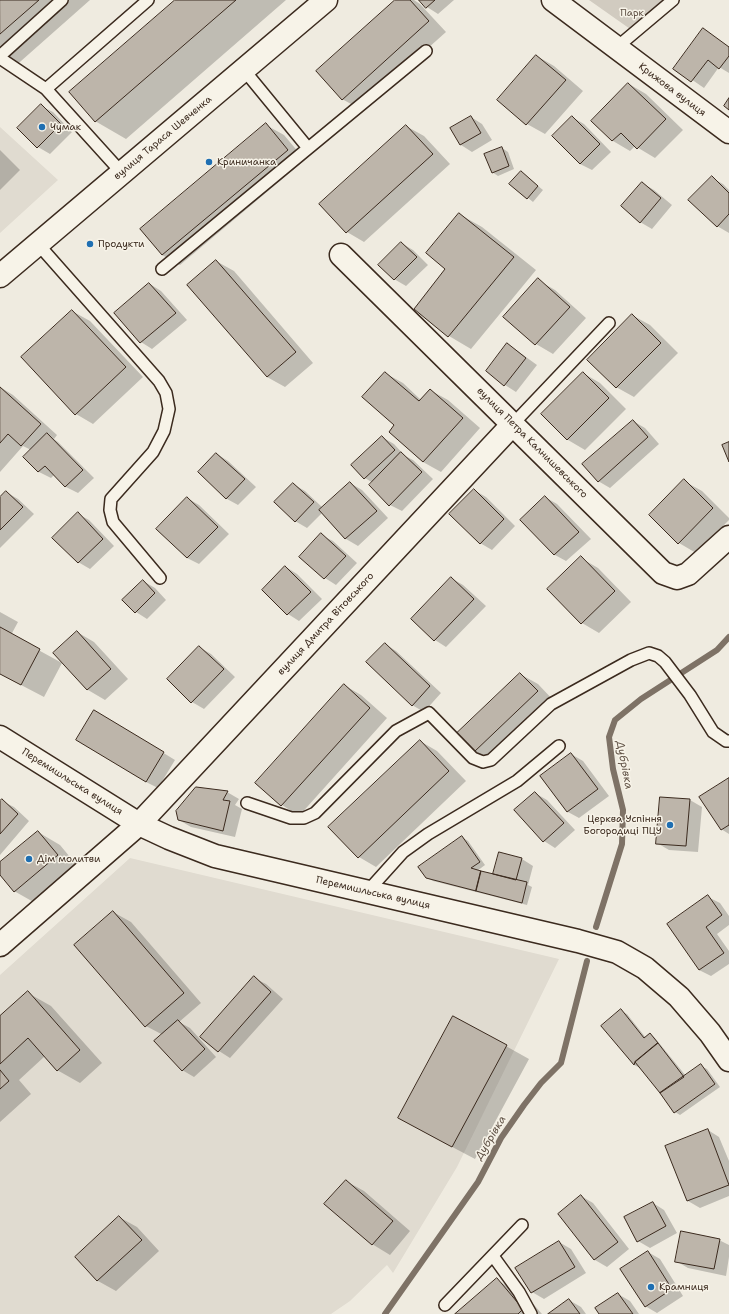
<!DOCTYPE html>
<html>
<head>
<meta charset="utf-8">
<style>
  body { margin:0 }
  canvas { display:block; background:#efebe0 }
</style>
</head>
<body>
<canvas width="729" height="1314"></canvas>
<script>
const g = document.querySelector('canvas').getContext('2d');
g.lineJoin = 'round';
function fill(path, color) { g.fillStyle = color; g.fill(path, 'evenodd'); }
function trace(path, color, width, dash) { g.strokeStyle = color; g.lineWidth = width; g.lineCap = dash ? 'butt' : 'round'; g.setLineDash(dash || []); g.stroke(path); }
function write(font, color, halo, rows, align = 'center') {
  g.font = font + ' "Shantell Sans",sans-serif'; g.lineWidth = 3; g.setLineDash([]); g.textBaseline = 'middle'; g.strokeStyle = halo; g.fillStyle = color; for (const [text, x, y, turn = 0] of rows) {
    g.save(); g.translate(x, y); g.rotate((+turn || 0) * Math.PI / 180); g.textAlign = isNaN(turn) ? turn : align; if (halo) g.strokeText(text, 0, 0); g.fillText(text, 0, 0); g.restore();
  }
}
fill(new Path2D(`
  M0,127L58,180L0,233Z
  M130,858L559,959L457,1167L393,1273L387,1265L350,1301L331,1314H0V975Z`), '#e0dbd0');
fill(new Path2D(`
  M589,0H666L633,31Z`), '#d1cbc0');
fill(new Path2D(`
  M0,0H90L12,69L0,62Z
  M177,0H286L126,139L95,121Z
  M396,0H414L420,4L446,32L360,109L342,99Z
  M420,0H454L438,14L427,7Z
  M703,30L729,47V73L719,67L704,88L675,68Z
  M537,56L554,66L583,91L545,134L527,124L499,100Z
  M629,84L646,94L683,130L655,158L635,146L630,151L613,141L593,121Z
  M41,106L53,112L72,132L50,154L38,147L19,128Z
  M471,117L482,124L492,140L472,152L461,145L451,128Z
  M572,117L584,124L611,152L592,170L580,164Z
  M266,125L284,135L305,160L180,265L162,255Z
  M406,126L424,136L450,164L364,242L347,232Z
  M502,148L508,152L514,169L498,176L492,172Z
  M0,150L20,170L0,190Z
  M521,172L543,190L533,202L511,184Z
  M712,178L723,184L729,190V233L717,226Z
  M642,183L654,190L672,205L652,229L640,222Z
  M459,214L482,227L536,270L471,349L449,336L447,269Z
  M401,243L413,250L428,265L406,286L394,279Z
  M216,261L234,271L313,363L285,387L267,377Z
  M538,280L555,290L586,318L553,354L536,344L505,316Z
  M150,284L161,291L187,320L152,349L141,342Z
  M72,311L90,321L143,377L93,424L76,414Z
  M632,315L650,325L678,353L634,397L616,387Z
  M508,345L519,352L537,365L516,392L505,385Z
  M385,373L403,383L421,400L430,390L448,400L480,428L441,472L423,462L390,432L395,425Z
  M583,373L600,383L626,409L585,450L568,440L542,414Z
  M0,387L13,395L57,435L54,439L58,442L94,478L78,493L66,487L54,475L51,478L39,472L24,457L31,450L23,446L0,472Z
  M633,421L645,428L659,444L610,488L598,481Z
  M382,437L394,444L405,456L413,460L433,479L402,511L390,505L373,483L365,478L353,465Z
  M217,454L228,461L256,487L238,505L227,499L199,472Z
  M684,481L702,491L729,518V520L696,553L679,543Z
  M350,483L362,490L388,518L358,546L346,539L322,513L307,528L295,521L293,484L305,491L323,508Z
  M474,490L486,497L515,526L492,550L480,543Z
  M6,492L18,499L34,514L0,548V498Z
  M545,497L557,504L591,539L566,561L555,555L521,520Z
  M187,498L199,505L229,534L199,564L187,558Z
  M78,514L89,520L114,546L90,569L78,562Z
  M321,535L333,541L357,563L336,585L325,578L301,556Z
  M581,558L598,568L631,602L599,633L582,623Z
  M286,567L297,574L322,599L299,621L288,614Z
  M451,578L463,585L486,606L446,647L435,640L412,619Z
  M143,581L155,588L166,600L147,619L136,612Z
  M0,612L18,622L11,635L62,663L44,697L0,674Z
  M77,632L94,642L128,679L105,700L88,690L54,653Z
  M385,644L396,651L441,693L424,712L412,705Z
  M199,647L211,654L235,677L204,709L192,702L168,679Z
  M520,674L538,684L555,702L492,761L475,751Z
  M344,685L361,695L387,718L299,816L282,805L256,783Z
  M95,711L175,760L158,788L146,782Z
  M420,741L437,751L466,781L376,867L359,857L330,827Z
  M571,754L583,761L609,796L579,818L568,812L541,777Z
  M729,779V834L721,829Z
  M227,792L239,799L235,805L242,809L235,837L191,827L179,820Z
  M535,793L547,800L575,830L555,848L544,841Z
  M690,800L702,807L698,852L669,850L657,843Z
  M2,801L14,807L29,821L0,855V803Z
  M38,832L60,845L80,869L37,904L14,891L0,873V863Z
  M462,837L468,841L485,865L477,871L498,876L522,859L533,866L528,885L532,887L527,905L433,881L427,878Z
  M708,897L720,903L729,916V925L717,934L729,951V964L711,976L699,970Z
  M113,912L131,922L201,1003L179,1022L190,1028L216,1057L194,1077L182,1070L163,1035L146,1026Z
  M254,978L266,984L283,999L230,1058L219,1051Z
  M28,993L51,1006L102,1063L80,1083L57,1070L45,1056L19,1080L31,1094L0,1122V1017Z
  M621,1011L627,1014L646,1038L650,1034L655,1038L686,1076L701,1066L707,1069L720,1087L680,1115L675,1112L640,1066V1068L634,1065L603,1026Z
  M454,1017L529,1059L475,1159L422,1131Z
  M708,1130L719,1137L729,1161V1196L700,1208L688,1201L667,1147Z
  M346,1181L364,1191L410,1231L390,1255L372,1244Z
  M581,1196L593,1203L629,1249L607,1267L595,1260L559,1214Z
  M653,1203L664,1210L677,1233L650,1248L638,1241Z
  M119,1217L137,1227L159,1251L116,1291L98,1281L76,1257Z
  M719,1240L729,1245V1257L726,1276L688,1268L676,1261Z
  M559,1242L571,1249L586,1273L544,1299L532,1292Z
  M648,1252L660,1259L683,1296L657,1313L645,1306Z
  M497,1280L528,1298L542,1314H456Z
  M618,1294L630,1301L639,1314H600Z
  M569,1300L581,1307L586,1314H550Z`), '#0003');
trace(new Path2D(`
  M596,927L622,844L623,810L613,769L609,737L615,720L641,699L717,650L729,637
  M385,1314L478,1182L501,1138L524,1105L541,1083L561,1063L587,961`), '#7e7266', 6);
const building = new Path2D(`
  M0,0H39L0,34Z
  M175,0H236L95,122L69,92Z
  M395,0H410L429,21L342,100L316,71Z
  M419,0H435L426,8Z
  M703,28L729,47V56L719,69L708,60L691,82L673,69Z
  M536,55L566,80L526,125L497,100Z
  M628,83L666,119L637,149L621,133L612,141L591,121Z
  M729,98V110L724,106Z
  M41,104L61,124L37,148L17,128Z
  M471,116L481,133L460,145L450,128Z
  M572,116L600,144L580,164L552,136Z
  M266,123L288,150L162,255L140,229Z
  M406,125L433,154L346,233L319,204Z
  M502,147L509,166L492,173L484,154Z
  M521,171L538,186L527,199L509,184Z
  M712,176L729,193V214L717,227L688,200Z
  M642,182L661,198L640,223L621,206Z
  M459,213L514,257L448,337L414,309L445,269L426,253Z
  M401,242L417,257L394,280L378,265Z
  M216,260L296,352L267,377L187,285Z
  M538,278L570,307L535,345L503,317Z
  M149,283L176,313L140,343L114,313Z
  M72,310L126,367L75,415L21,357Z
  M632,314L661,343L616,388L587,360Z
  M507,343L526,358L504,386L486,371Z
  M385,372L419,401L430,389L463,418L423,462L389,432L394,425L362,397Z
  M583,372L609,398L567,440L541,414Z
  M0,387L41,424L21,446L8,434L0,443Z
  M633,420L648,437L598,482L582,464Z
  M47,433L83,470L65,487L45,466L38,472L23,457Z
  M382,436L395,450L364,479L351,465Z
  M729,442V462L722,445Z
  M401,452L422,472L389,506L369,485Z
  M216,453L245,479L226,499L198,472Z
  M684,479L713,508L678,544L649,515Z
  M350,482L377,511L345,539L319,510Z
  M293,483L314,502L295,522L274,502Z
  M474,489L504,519L480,544L449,514Z
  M6,491L23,507L0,530V497Z
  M545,496L579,532L554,555L520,520Z
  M187,497L218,527L187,558L156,529Z
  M78,512L103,539L78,563L52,538Z
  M321,533L346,556L324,579L299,557Z
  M581,556L615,591L581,624L547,589Z
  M285,566L311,592L287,615L262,590Z
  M451,577L474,599L434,641L411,619Z
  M143,580L155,593L135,613L122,600Z
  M0,627L40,649L21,685L0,674Z
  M77,631L111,669L87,690L53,653Z
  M385,643L430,686L412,706L366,662Z
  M199,646L224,669L191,703L167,679Z
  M520,673L538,691L474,752L457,733Z
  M344,684L370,708L281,806L255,783Z
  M94,710L164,752L146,782L76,740Z
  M420,740L449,771L358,858L328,827Z
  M571,753L598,789L567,812L540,776Z
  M729,778V825L721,830L699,797Z
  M196,787L228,791L223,800L230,801L223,831L178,820L176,811Z
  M535,792L564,823L543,842L514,810Z
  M660,797L690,799L686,846L656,844Z
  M2,799L18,814L0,834V801Z
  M38,831L58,855L14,892L0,875V862Z
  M462,836L480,862L471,868L481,871L476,891L426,878L418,867Z
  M499,852L522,858L516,880L493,874Z
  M481,871L527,882L522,903L476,891Z
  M708,895L722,915L706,927L724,953L699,970L667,924Z
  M113,911L184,993L145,1027L74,945Z
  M254,976L271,992L218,1052L200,1037Z
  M28,991L80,1050L57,1071L28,1038L0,1064V1016Z
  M621,1009L644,1038L650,1033L658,1043L635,1062L634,1065L601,1026Z
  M453,1016L507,1045L452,1147L398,1118Z
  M178,1020L205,1049L182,1071L154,1041Z
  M658,1043L684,1077L660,1093L635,1062Z
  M701,1064L715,1084L674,1113L660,1093Z
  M0,1070L9,1081L0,1089Z
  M708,1129L729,1185L687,1201L665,1146Z
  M346,1180L393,1221L372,1245L324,1204Z
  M581,1195L618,1242L594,1260L558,1214Z
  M653,1202L666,1226L637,1242L624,1217Z
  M119,1216L142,1240L97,1281L75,1257Z
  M681,1231L720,1239L714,1269L675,1262Z
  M559,1241L575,1267L531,1293L515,1268Z
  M648,1251L672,1289L645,1307L620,1269Z
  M497,1278L523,1309L518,1314H455Z
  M618,1293L633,1314H599L595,1308Z
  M569,1299L580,1314H548Z`);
fill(building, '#bdb5aa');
trace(building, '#3b2a1e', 1);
const service = new Path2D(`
  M616,48L673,0
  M0,56L62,0
  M0,58L46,89L122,173
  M244,70L308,148
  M46,89L148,0
  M38,244L159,381L166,393L169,409L164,431L153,452L111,499L110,510L113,522L160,578
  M162,269L426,51
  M513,424L609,323
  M247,803L291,818H304L315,813L396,731L429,713L473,758L483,762L491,760L551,704L631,660L649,653L658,656L665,662L690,695L713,732L726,741H729
  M367,892L403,852L428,834L517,781L559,746
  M493,1256L519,1292L531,1314
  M445,1305L522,1225`);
const minor = new Path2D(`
  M553,0L729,132
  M341,255L663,573L677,578L688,574L729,537
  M0,945L139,824L513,424`);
const secondary = new Path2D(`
  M0,737L139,824L169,838L215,856L578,941L617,952L645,968L679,997L710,1033L729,1060`);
const primary = new Path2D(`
  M0,276L326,0`);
trace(service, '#3b2a1e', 14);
trace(minor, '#3b2a1e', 25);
trace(secondary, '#3b2a1e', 25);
trace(primary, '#3b2a1e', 25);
trace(service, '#f7f3e8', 11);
trace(minor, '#f7f3e8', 22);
trace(secondary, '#f7f3e8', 22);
trace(primary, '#f7f3e8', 22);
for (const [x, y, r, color] of [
  [42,127,4,"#1f6fb2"],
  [209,162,4,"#1f6fb2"],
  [90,244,4,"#1f6fb2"],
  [670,825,4,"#1f6fb2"],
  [29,859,4,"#1f6fb2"],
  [651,1287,4,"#1f6fb2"]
]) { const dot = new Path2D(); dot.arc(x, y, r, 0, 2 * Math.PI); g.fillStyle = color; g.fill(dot); trace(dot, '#f7f3e8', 1.5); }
write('10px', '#605246', '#f7f3e8', [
  ["Парк",632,13]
]);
write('10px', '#3b2a1e', '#f7f3e8', [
  ["Крижова вулиця",672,90,37],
  ["вулиця Тараса Шевченка",163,138,-40],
  ["вулиця Петра Калнишевського",532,443,45],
  ["вулиця Дмитра Вітовського",326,624,-47],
  ["Перемишльська вулиця",72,782,32],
  ["Перемишльська вулиця",373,893,13]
]);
write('10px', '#3b2a1e', '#f7f3e8', [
  ["Чумак",50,127],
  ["Криничанка",217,162],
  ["Продукти",98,244],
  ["Церква Успіння",662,819,"right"],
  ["Богородиці ПЦУ",662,831,"right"],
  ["Дім молитви",37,859],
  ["Крамниця",659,1287]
], 'left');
write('italic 11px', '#625448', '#f7f3e8', [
  ["Дубрівка",624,765,79],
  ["Дубрівка",491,1138,-59]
]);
</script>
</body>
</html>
